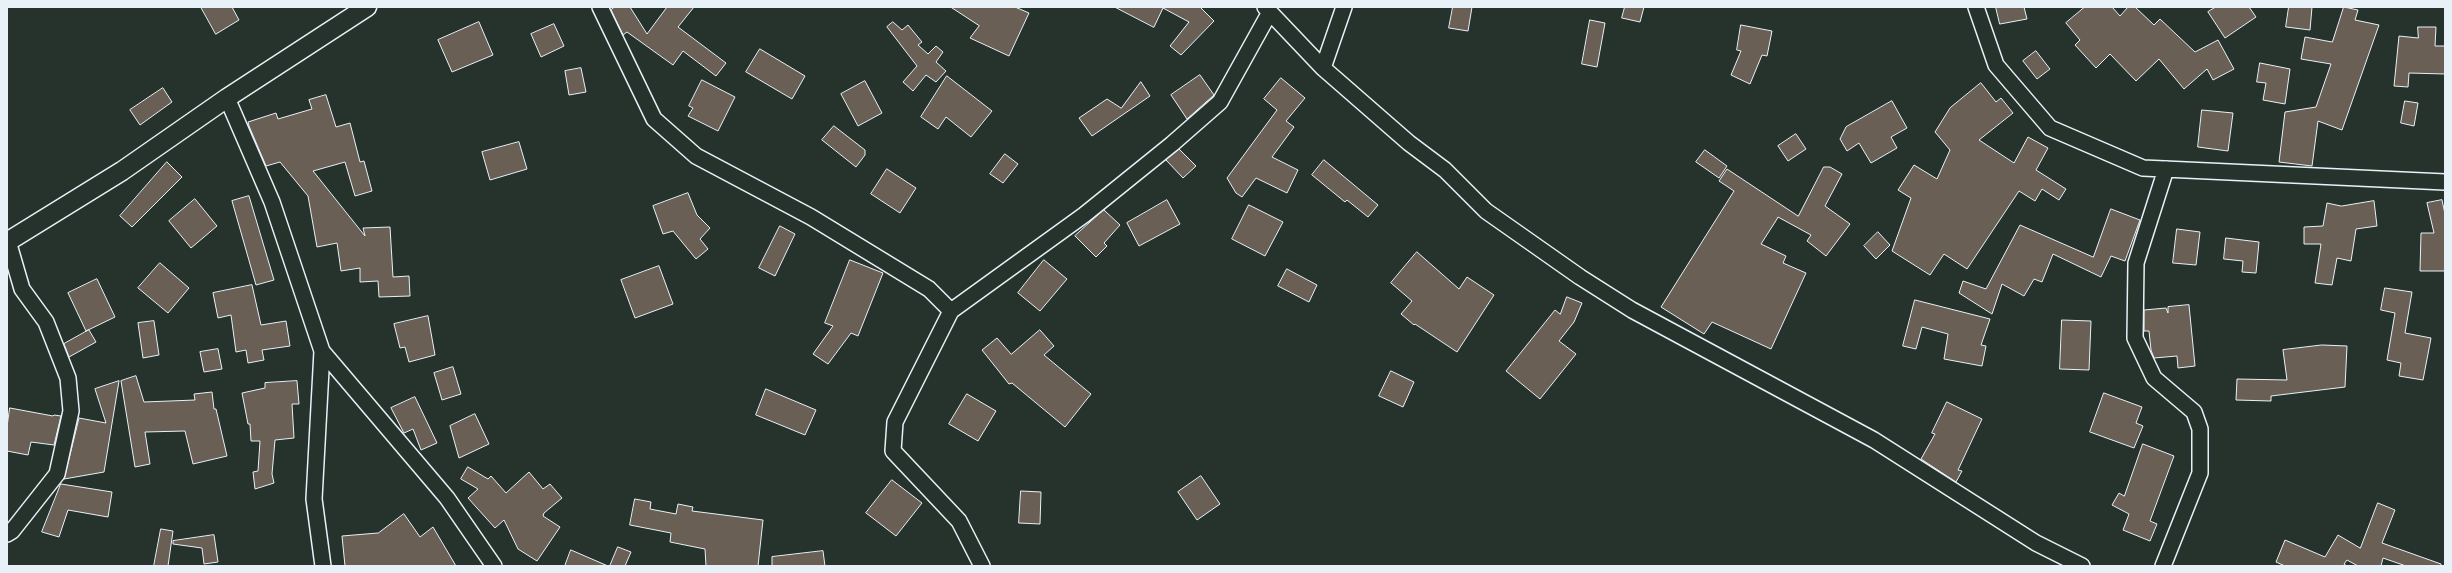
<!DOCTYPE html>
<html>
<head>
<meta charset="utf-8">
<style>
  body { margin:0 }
  #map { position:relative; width:2452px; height:573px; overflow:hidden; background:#26332d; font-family:Caveat,sans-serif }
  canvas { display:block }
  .frame { position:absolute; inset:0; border:8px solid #e8f1f8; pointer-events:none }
</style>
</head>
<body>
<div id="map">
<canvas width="2452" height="573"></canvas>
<div class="frame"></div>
</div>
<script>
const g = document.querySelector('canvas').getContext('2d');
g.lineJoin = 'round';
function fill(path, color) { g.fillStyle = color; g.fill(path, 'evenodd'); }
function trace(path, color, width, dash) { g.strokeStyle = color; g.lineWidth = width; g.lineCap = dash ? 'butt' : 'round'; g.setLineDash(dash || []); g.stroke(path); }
const building = new Path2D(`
  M201,7H232L239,20L216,34Z
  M615,7H630L647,34L667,7H694L678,27L726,63L716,76L683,51L673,65L627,32L623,35L611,10Z
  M951,7H1015L1029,13L1009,56L970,38L979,26Z
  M1115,7H1200L1214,21L1181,55L1170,46L1189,22L1163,8L1154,27Z
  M1453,7H1472L1468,31L1449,28Z
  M1625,7H1644L1640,22L1622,18Z
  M1996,7H2024L2027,19L2000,24Z
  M2085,7H2112L2120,16L2128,7H2135L2154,25L2160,19L2195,52L2218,40L2234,69L2213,80L2207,69L2184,89L2159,59L2136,81L2110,54L2096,68L2075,45L2080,40L2066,23Z
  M2216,7H2249L2256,17L2225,38L2208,12Z
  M2289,7H2312L2310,30L2286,27Z
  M2344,7L2358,10L2355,20L2379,25L2342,130L2318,121L2312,166L2279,162L2285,112L2316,107L2331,64L2301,59L2305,37L2332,42Z
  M1590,20L1605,23L1597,67L1582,64Z
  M479,22L493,55L452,72L438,40Z
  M893,22L902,30L908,25L922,42L918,45L928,54L936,46L943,52L936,62L946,71L936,82L926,75L913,91L903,82L917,66L887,27Z
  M554,24L564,46L541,57L531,34Z
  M1741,25L1772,31L1767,56L1762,55L1750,84L1731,75L1741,51L1737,50Z
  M2418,27H2436L2435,46H2445V74L2409,73L2408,87L2394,86L2399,36L2418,38Z
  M760,49L805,76L792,99L746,72Z
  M2036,51L2050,69L2037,79L2023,61Z
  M2260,63L2290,69L2285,104L2263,100L2266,83L2257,82Z
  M581,68L586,92L569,95L565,71Z
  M1200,75L1214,95L1187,119L1171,95Z
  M947,76L992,111L971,137L946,117L938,129L921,117Z
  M1281,78L1305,98L1286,121L1294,127L1272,157L1298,170L1287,193L1256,178L1242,197L1236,193L1227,178L1277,110L1264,99Z
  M702,80L735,97L718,131L688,116L693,108L689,106Z
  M865,81L882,113L858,126L841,94Z
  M1141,82L1150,96L1092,136L1079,118L1107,99L1121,108Z
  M1981,83L1996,102L2001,98L2013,113L1979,140L2014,163L2028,137L2048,148L2036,170L2066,189L2059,200L2042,189L2035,201L2019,191L1967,269L1944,254L1930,275L1892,251L1911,198L1898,190L1914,165L1937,179L1950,150L1935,132L1950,108Z
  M163,88L172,102L140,125L130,110Z
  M326,95L336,127L350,123L360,162L364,161L372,191L355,196L345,162L313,171L365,236L363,228L390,227L393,277L409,276L410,296L379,297L378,281L360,282V268L341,271L337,243L317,247L308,196L280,162L266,166L249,126L248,122L276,113L278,119L312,109L309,100Z
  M1892,101L1907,128L1891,137L1897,148L1871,163L1859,143L1847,151L1840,139L1846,127Z
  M2405,101L2418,103L2414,126L2401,123Z
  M2202,110L2233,113L2228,151L2198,147Z
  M834,126L865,150V155L856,167L822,140Z
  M1796,134L1806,149L1788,161L1778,146Z
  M519,142L527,169L490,180L482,152Z
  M1179,149L1196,166L1183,178L1166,160Z
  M1705,150L1727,166L1719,178L1696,162Z
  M1005,154L1018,164L1003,183L990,174Z
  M1324,160L1378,205L1368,217L1347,200L1345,202L1312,175Z
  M167,162L182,177L132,227L120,216Z
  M1824,167H1830L1842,174L1825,206L1850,224L1826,256L1807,241L1811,235L1778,217L1777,219L1761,244L1786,256L1783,263L1806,273L1771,349L1712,322L1704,334L1661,307L1734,191L1719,181L1727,169L1798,216Z
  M887,169L916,188L900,213L871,194Z
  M688,193L697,215L710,228L700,239L708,249L696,259L673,231L663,234L653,206Z
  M249,196L274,280L256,285L232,201Z
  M195,199L217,226L191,248L169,221Z
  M1167,200L1180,224L1139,246L1127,223Z
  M2442,200L2445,214V271H2420L2421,233H2434L2427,203Z
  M2374,201L2377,226L2356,229L2351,261L2337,258L2332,285L2315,283L2321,244H2304V227L2323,226L2327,203L2341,206Z
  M1249,205L1283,222L1265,256L1232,239Z
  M2111,209L2140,220L2125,261L2111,256L2101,277L2053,254L2042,282L2034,279L2024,296L2002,284L1992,314L1959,293L1963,281L1986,289L2020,225L2093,257Z
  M1104,210L1120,225L1104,243L1107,246L1096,257L1075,236Z
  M780,226L795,234L775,276L759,268Z
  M2177,229L2200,232L2196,265L2173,263Z
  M1878,232L1890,245L1876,259L1864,246Z
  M2226,238L2259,242L2256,273L2242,272L2243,261L2224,259Z
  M1417,252L1459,289L1467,277L1494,295L1457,352L1415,324L1414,325L1401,314L1412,301L1391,283Z
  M850,260L883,273L858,336L851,333L828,364L813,354L833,326L825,323Z
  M1044,260L1067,279L1040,311L1018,293Z
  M160,263L189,288L168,313L138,288Z
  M659,266L673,304L635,318L621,280Z
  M1287,269L1317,285L1309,302L1278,286Z
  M97,279L115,317L86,331L68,293Z
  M252,285L261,325L286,321L290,346L262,350L264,360L248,363L246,350L236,352L231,315L218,318L213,293Z
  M2385,288L2412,292L2405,333L2431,338L2423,380L2399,376L2401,363L2387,360L2395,313L2381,310Z
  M1567,297L1582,303L1574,322L1559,341L1576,354L1540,399L1506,371L1555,310L1560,314Z
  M1915,300L1990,319L1981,345L1986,346L1982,366L1944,359L1948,334L1922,327L1916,349L1903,346Z
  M2189,305L2195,366L2178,368L2177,356L2154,358L2151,350L2149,331H2144V310L2166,308L2168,313V307Z
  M428,316L435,355L409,362L405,347L400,348L394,324Z
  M2062,320L2091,321L2089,370L2060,369Z
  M154,321L159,355L143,358L138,323Z
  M89,330L96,342L69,357L64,344Z
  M1040,330L1054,346L1044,355L1091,394L1065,427L1012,383L1009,384L982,350L997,338L1011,354Z
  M2322,345L2347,346L2345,387L2271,396V401L2236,400L2237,379L2287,380L2283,350Z
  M218,349L222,369L204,372L200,352Z
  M453,367L461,394L442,400L434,373Z
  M1391,371L1414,382L1403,407L1379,396Z
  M136,376L144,402L195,400L194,394L212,392L214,409H216L227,456L193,464L185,431L145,432L150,464L135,467L121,381Z
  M119,381L104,472L64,479L79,418L106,423L95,389Z
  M297,381L299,404H292L294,438L275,440L272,474L274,483L255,489L253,472L258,471L260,441H251L250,424H248L242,393L265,388V383Z
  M766,389L816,410L805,435L756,415Z
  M2104,393L2142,407L2136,423L2143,426L2134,448L2090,432Z
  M967,394L996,411L978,441L949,424Z
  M415,397L437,443L421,450L413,429L404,433L391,408Z
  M1947,402L1982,419L1958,470L1962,471L1956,482L1921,459L1935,434L1932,433Z
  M10,408L53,416L54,415L61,416L54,445L31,442L28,455L7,451V427Z
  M475,414L489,444L459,458L450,426Z
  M2143,444L2174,456L2150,521L2157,524L2150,541L2123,530L2129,514L2112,505L2119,493L2124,496Z
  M468,467L488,479L491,476L506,493L529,472L543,489L550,484L562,498L544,513L543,516L560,527L537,561L518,549L504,520L495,528L468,498L478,489L461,479Z
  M1201,476L1220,504L1197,520L1178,492Z
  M892,480L922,503L896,536L866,513Z
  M61,484L112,492L108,517L68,510L59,537L42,532Z
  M1021,491L1041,492L1040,524L1019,523Z
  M635,499L651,502L650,509L676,514L678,504L693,507L692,511L763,520L758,566H706L705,549L670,542L671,533L630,525Z
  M2378,503L2395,510L2382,543L2441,564V566H2406L2383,558L2381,566H2358L2347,560L2344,564L2347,566H2285L2276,562L2285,540L2325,557L2338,535L2360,548Z
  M404,514L420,537L433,527L456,566H345L342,536L378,533Z
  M161,529L173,531L168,566H154Z
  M214,535L218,562L204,564L202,548L173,544V541Z
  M618,547L631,552L625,566H610Z
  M571,550L608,566H565Z
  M823,551L825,566H772V557Z`);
fill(building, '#6a5f55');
trace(building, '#e8f1f8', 1);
const minor = new Path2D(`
  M600,7L654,119L696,156L811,217L929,289L951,311
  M1265,7L1323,68L1409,143L1445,170L1486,211L1580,277L1632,310L1874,440L2036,543L2082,566
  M1976,7L1996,65L2050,128L2143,168L2445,182
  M1323,68L1344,7
  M227,98L272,202L322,351L314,499L323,566
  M322,351L447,498L494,566
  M7,534L12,531L57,474L71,411L68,378L46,322L22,289L8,241
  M982,566L959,521L893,451L895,422L951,311L1084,215L1172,144L1220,102L1270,12
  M2163,566L2200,473V429L2194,412L2154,378L2135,338L2136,263L2166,169`);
const tertiary = new Path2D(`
  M7,242L122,171L227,98L367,7`);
trace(minor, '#e8f1f8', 18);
trace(tertiary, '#e8f1f8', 21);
trace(minor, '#26332d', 15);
trace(tertiary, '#26332d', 18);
</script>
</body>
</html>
